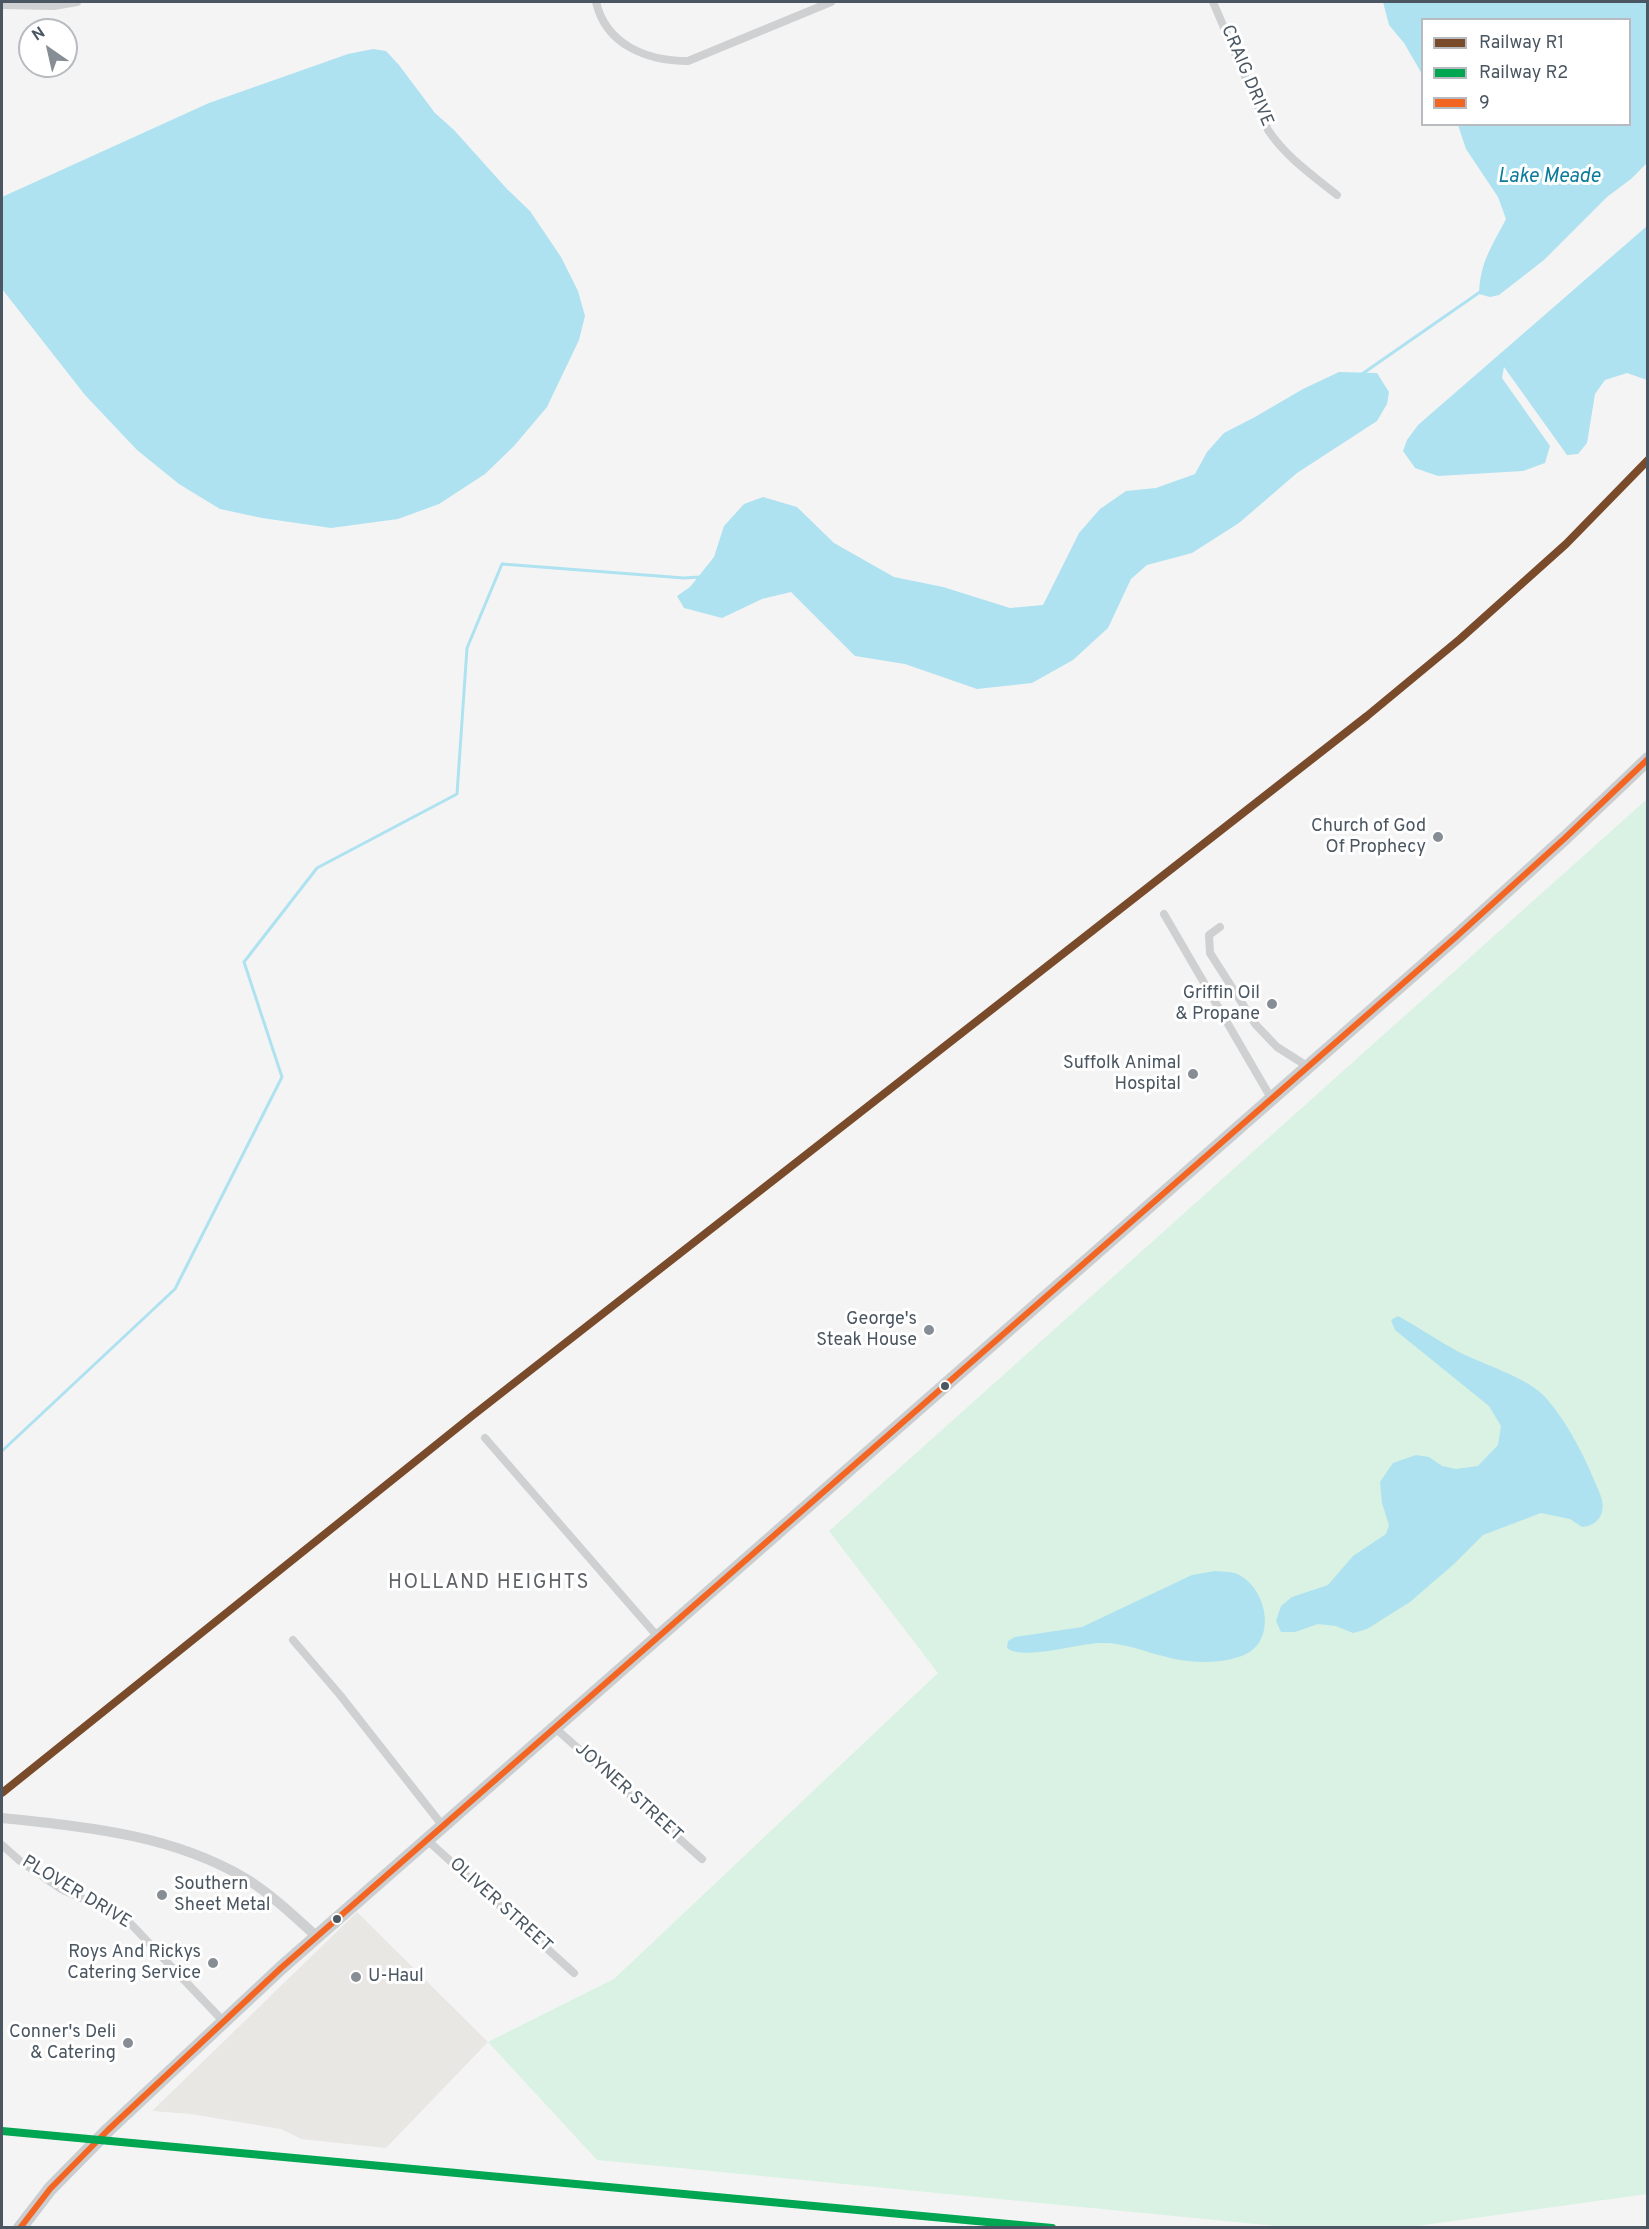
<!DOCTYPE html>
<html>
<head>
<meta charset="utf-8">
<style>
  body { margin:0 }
  #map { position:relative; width:1649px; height:2229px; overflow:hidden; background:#f4f4f4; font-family:Overpass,sans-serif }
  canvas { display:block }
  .frame { position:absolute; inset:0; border:3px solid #4a5661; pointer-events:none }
  .legend { position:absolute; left:1421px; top:18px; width:210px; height:108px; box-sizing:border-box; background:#fff; border:2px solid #b7bbc0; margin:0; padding:8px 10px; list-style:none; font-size:18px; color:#4a5661 }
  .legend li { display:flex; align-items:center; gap:12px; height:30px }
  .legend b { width:30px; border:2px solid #b7bbc0 }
  .north { position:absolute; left:18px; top:18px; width:60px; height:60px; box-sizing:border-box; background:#fff; border:2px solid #b7bbc0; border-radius:50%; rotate:326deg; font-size:16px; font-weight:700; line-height:24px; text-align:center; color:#4a5661 }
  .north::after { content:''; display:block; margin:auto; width:21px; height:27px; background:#868d94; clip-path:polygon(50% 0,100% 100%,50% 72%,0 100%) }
</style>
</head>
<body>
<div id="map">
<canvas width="1649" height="2229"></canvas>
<div class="frame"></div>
<ul class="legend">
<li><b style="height:8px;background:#7a4b2a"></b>Railway R1</li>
<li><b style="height:8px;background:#00a651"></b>Railway R2</li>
<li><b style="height:8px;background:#f26522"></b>9</li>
</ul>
<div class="north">N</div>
</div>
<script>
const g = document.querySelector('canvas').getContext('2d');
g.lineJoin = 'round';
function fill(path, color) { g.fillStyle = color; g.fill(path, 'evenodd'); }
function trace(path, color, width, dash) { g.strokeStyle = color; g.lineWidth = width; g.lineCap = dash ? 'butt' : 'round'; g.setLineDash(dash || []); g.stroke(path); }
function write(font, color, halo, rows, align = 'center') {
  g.font = font + ' Overpass,sans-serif'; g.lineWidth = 6; g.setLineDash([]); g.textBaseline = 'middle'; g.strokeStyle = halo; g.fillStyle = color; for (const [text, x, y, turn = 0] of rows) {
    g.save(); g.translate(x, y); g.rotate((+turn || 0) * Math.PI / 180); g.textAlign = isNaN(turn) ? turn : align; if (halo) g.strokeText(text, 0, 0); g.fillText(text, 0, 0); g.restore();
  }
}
fill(new Path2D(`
  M357,1912L488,2042L386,2148L301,2139L281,2129L191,2114L152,2111Z`), '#e8e7e3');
fill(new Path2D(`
  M1647,799V2194L1410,2227L1298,2228L597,2160L488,2042L614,1979L938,1673L829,1531Z`), '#d9f2e3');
fill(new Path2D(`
  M1383,2H1647V163L1631,179L1607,197L1544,260L1499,295L1490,297L1479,294C1480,262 1492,246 1506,219L1498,197L1466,149L1458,125L1630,124V20H1422V74L1404,43L1389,25Z
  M373,49L386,51L399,65L435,113L454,130L507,189L530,211L561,257L578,291L585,316L579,340L547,407L514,446L485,474L439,504L398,519L331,528L262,518L220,509L179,484L137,450L85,395L2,289V197L209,103L348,54Z
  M1647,226V380L1627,373L1605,380L1595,394L1587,443L1578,454L1567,455L1504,367L1502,378L1550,446L1545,463L1523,471L1438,476L1415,468L1403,451L1407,440L1418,425Z
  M1339,372L1377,373L1389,392L1387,404L1377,421L1297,473L1239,523L1192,553L1147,565L1131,579L1108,628L1073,660L1032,683L977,689L905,664L855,656L791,592L762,599L722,618L684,608L677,596L690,587L714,557L724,526L744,504L763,497L797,507L834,543L894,577L943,587L1010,608L1043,605L1079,533L1100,509L1126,491L1156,488L1195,474L1207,452L1224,433L1255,417L1303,389Z
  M1398,1316C1418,1327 1437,1340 1457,1351C1482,1364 1529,1378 1546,1398C1571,1427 1586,1460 1600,1494C1607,1511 1600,1525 1582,1527L1570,1519L1541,1513L1483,1535L1454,1564L1410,1602L1367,1629L1353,1633L1336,1626L1318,1624L1295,1632H1281L1276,1621L1281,1606L1292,1597L1328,1585L1353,1556L1386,1534L1389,1525L1382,1503L1380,1482L1393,1463L1416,1455L1429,1457L1442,1466L1456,1469L1478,1466L1498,1445L1501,1426L1489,1406L1395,1330L1391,1320Z
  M1215,1571C1221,1572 1231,1571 1237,1574C1267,1587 1278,1641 1244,1655C1221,1665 1186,1663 1163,1656C1142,1651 1123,1642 1101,1643C1079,1643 1024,1661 1007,1648L1008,1641L1015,1637L1082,1627L1192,1575Z`), '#aee2f0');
trace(new Path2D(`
  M1362,374L1480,292
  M2,1451L175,1289L282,1077L244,962L317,868L457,794L467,648L502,564L684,578L700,577`), '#aee2f0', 3);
trace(new Path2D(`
  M596,2C606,45 647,61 688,61L831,2
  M1213,2L1268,130C1286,157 1312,175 1337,195
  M2,5L54,6L77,2
  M1164,914L1271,1098
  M1220,927L1209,935L1210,953L1256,1025L1277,1047L1307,1066
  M485,1438L658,1637
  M293,1640L340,1695L442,1825
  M554,1727L702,1859
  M426,1839L574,1973
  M2,1845L20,1861L61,1889L122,1916L129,1922L223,2021`), '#ced0d2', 8);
trace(new Path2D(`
  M2,1818C86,1827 170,1834 245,1878C271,1894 293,1915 316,1936`), '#ced0d2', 10);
trace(new Path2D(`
  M20,2228L50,2189L108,2130L281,1968L1457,936L1565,838L1648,759`), '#caced1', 14);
const rail = new Path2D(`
  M2,1793L472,1416L1367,716L1460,639L1566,544L1648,460`);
trace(rail, '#c9cacc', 5);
trace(rail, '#fff', 3, [9]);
trace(new Path2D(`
  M20,2228L50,2189L108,2130L281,1968L1457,936L1565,838L1648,759`), '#f26522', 6);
trace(new Path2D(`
  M2,1793L472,1416L1367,716L1460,639L1566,544L1648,460`), '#7a4b2a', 8);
trace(new Path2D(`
  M2,2131L1052,2228`), '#00a651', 8);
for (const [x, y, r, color] of [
  [1438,837,6,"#868d94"],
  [1272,1004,6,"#868d94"],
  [1193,1074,6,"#868d94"],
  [929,1330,6,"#868d94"],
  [945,1386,5,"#4a5661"],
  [162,1895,6,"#868d94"],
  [337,1919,5,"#4a5661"],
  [213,1963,6,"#868d94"],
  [356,1977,6,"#868d94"],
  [128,2043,6,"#868d94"]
]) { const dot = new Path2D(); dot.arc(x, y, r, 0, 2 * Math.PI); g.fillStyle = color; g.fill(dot); trace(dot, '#fff', 2); }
write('18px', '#4a5661', '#fff', [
  ["CRAIG DRIVE",1246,76,67],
  ["JOYNER STREET",628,1793,42],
  ["PLOVER DRIVE",76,1893,31],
  ["OLIVER STREET",500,1906,42]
]);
write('18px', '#4a5661', '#fff', [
  ["Church of God",1426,827],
  ["Of Prophecy",1426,848],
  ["Griffin Oil",1260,994],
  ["& Propane",1260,1015],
  ["Suffolk Animal",1181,1064],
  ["Hospital",1181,1085],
  ["George's",917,1320],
  ["Steak House",917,1341],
  ["Southern",174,1885,"left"],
  ["Sheet Metal",174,1906,"left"],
  ["Roys And Rickys",201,1953],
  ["Catering Service",201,1974],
  ["U-Haul",368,1977,"left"],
  ["Conner's Deli",116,2033],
  ["& Catering",116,2054]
], 'right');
write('italic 20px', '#0c7c9b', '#fff', [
  ["Lake Meade",1549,178]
]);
g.letterSpacing = '1.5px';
write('20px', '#5f6368', '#fff', [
  ["HOLLAND HEIGHTS",489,1584]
]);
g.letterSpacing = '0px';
</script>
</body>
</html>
